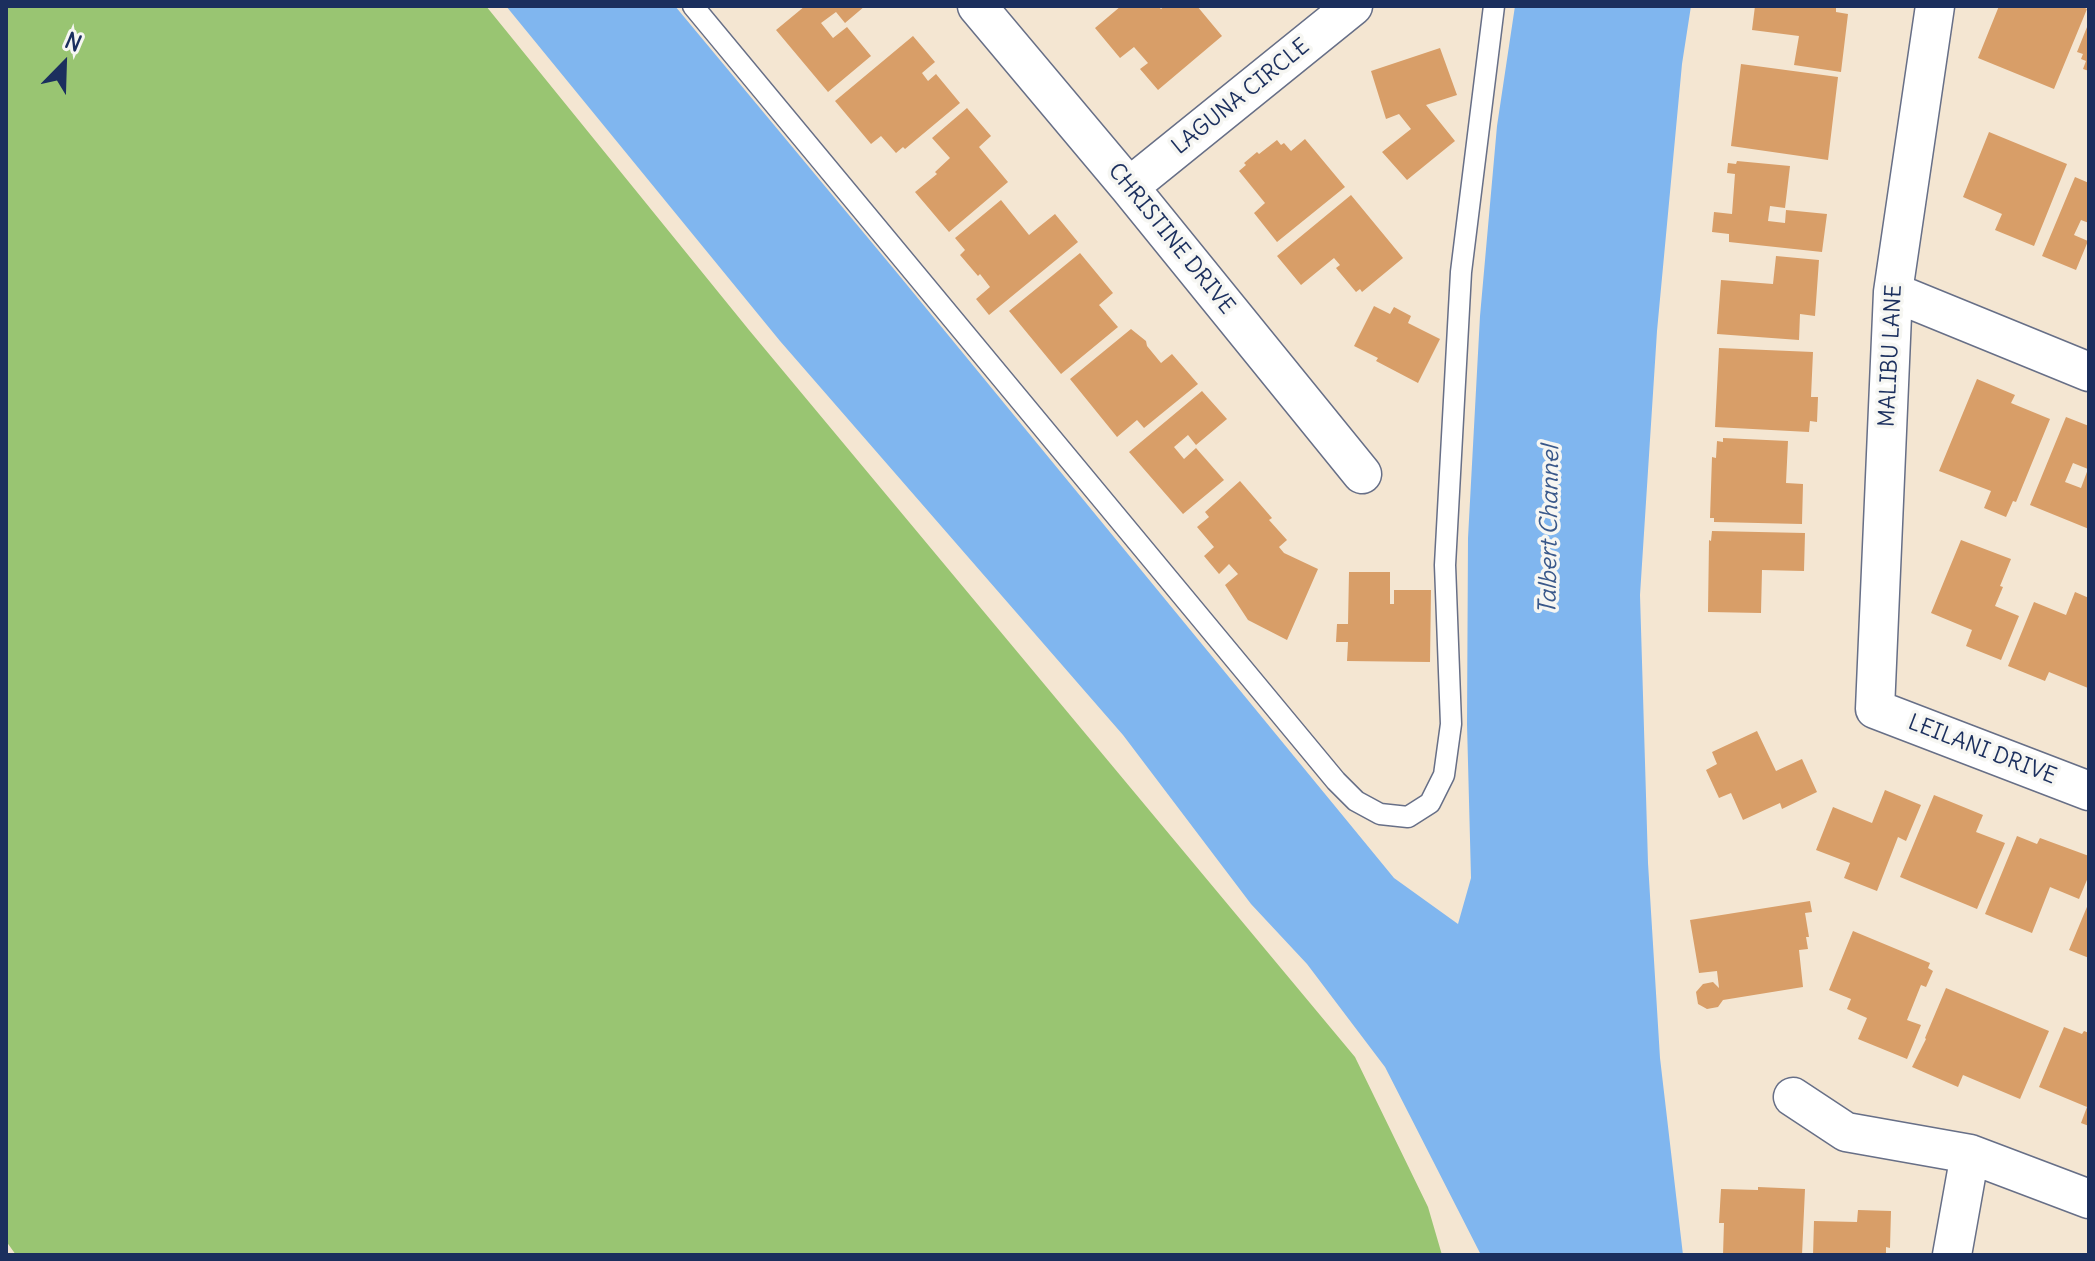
<!DOCTYPE html>
<html>
<head>
<meta charset="utf-8">
<style>
  body { margin:0 }
  #map { position:relative; width:2095px; height:1261px; overflow:hidden; background:#f4e6d2; font-family:Delius,sans-serif }
  canvas { display:block }
  .frame { position:absolute; inset:0; border:8px solid #1b2f5e; pointer-events:none }
  .north { position:absolute; left:24px; top:24px; width:80px; height:80px; -webkit-text-stroke:6px #f6f6f2; paint-order:stroke; rotate:23deg; font-size:22px; font-weight:700; line-height:32px; text-align:center; color:#1b2f5e }
  .north::after { content:''; display:block; margin:auto; width:28px; height:36px; background:#1b2f5e; clip-path:polygon(50% 0,100% 100%,50% 72%,0 100%) }
</style>
</head>
<body>
<div id="map">
<canvas width="2095" height="1261"></canvas>
<div class="frame"></div>
<div class="north">N</div>
</div>
<script>
const g = document.querySelector('canvas').getContext('2d');
g.lineJoin = 'round';
function fill(path, color) { g.fillStyle = color; g.fill(path, 'evenodd'); }
function trace(path, color, width, dash) { g.strokeStyle = color; g.lineWidth = width; g.lineCap = dash ? 'butt' : 'round'; g.setLineDash(dash || []); g.stroke(path); }
function write(font, color, halo, rows, align = 'center') {
  g.font = font + ' Delius,sans-serif'; g.lineWidth = 7; g.setLineDash([]); g.textBaseline = 'middle'; g.strokeStyle = halo; g.fillStyle = color; for (const [text, x, y, turn = 0] of rows) {
    g.save(); g.translate(x, y); g.rotate((+turn || 0) * Math.PI / 180); g.textAlign = isNaN(turn) ? turn : align; if (halo) g.strokeText(text, 0, 0); g.fillText(text, 0, 0); g.restore();
  }
}
fill(new Path2D(`
  M6,6H486L749,330L1355,1057L1428,1207L1442,1255H16L6,1241Z`), '#99c572');
fill(new Path2D(`
  M506,6H675L898,274L1394,878L1458,924L1471,878L1467,724L1468,538L1480,316L1497,126L1515,6H1691L1682,64L1657,331L1640,595L1648,863L1660,1058L1683,1255H1481L1385,1067L1307,964L1251,904L1123,735L780,341Z`), '#80b6ef');
fill(new Path2D(`
  M805,6H865L845,23L836,12L821,23L833,38L847,27L871,56L828,92L776,30Z
  M1121,6H1158L1161,9L1165,6H1197L1222,36L1158,90L1140,69L1148,63L1134,47L1120,58L1095,28Z
  M1755,6H1836V12L1848,14L1841,72L1794,65L1799,36L1752,30Z
  M1999,6H2081L2087,9L2054,89L1978,58Z
  M2089,22V71L2083,69L2086,61L2081,59L2083,54L2077,52Z
  M913,36L935,62L922,73L928,81L936,74L960,103L905,149L903,147L896,153L881,136L871,144L835,101Z
  M1440,48L1457,95L1426,105L1455,141L1407,180L1382,152L1411,129L1399,114L1386,119L1371,71Z
  M1741,64L1838,77L1828,160L1731,146Z
  M967,108L991,136L979,147L1008,182L949,232L915,192L937,174L935,172L950,158L932,138Z
  M1989,132L2067,164L2034,246L1995,230L2002,214L1963,197Z
  M1305,139L1345,187L1277,242L1254,213L1265,203L1239,171L1246,165L1244,163L1257,152L1259,154L1277,140L1281,145L1284,143L1291,151Z
  M1737,161L1790,166L1785,208L1770,206L1768,221L1785,223L1786,210L1827,214L1822,252L1729,242V234L1712,232L1714,212L1732,214L1735,174L1727,173L1728,163L1736,164Z
  M2075,177L2089,183V223L2081,220L2074,235L2088,241L2076,270L2042,256Z
  M1351,195L1403,258L1362,292L1360,289L1356,292L1336,268L1340,265L1334,258L1301,285L1277,256Z
  M1001,200L1029,235L1055,214L1078,242L989,315L976,299L990,287L980,274L978,276L960,255L965,250L955,238Z
  M1080,253L1113,293L1099,305L1118,327L1061,374L1009,311Z
  M1776,256L1819,260L1815,316L1800,314L1799,340L1717,334L1721,280L1773,284Z
  M1374,306L1390,314L1394,307L1411,316L1408,323L1440,339L1418,383L1376,361L1378,358L1354,346Z
  M1131,329L1146,341L1147,346L1161,363L1172,354L1198,384L1144,428L1137,420L1117,437L1070,379Z
  M1719,348L1813,352L1811,397H1818L1817,422L1810,421L1809,432L1715,427Z
  M1977,379L2015,395L2011,403L2050,419L2016,502L2013,501L2006,517L1984,508L1991,491L1939,471Z
  M1202,391L1227,419L1196,445L1188,435L1174,447L1184,459L1196,448L1224,480L1183,514L1129,452Z
  M2066,417L2089,426V529L2030,505ZM2073,463L2088,469L2081,488L2065,482Z
  M1723,438L1788,441L1786,483L1803,484L1802,524L1714,522V518H1710L1712,457L1716,458L1717,441L1723,442Z
  M1240,481L1272,518L1269,520L1287,540L1279,547L1284,553L1318,569L1287,640L1248,620L1225,585L1238,574L1229,564L1219,574L1204,556L1214,547L1197,527L1209,517L1205,512Z
  M1712,531L1805,533L1804,571L1762,570L1761,613L1708,612L1709,540L1711,541Z
  M1961,540L2011,559L2000,586L2003,587L1995,606L2019,616L2001,660L1966,646L1972,630L1931,613Z
  M1349,572H1390V604H1394V590H1431L1430,662L1347,661L1348,642H1336L1337,624H1348Z
  M2075,592L2089,598L2088,688L2049,672L2045,681L2008,666L2034,602L2066,615Z
  M1757,731L1776,771L1802,759L1817,792L1782,809L1780,803L1743,820L1731,793L1719,798L1706,770L1717,764L1712,752Z
  M1885,790L1921,805L1906,841L1898,837L1877,891L1844,878L1850,863L1816,850L1833,807L1872,823Z
  M1934,795L1983,815L1976,832L2005,843L1977,909L1900,877Z
  M2017,836L2037,844L2040,838L2089,856V875L2079,899L2050,887L2032,933L1985,914Z
  M1810,901L1812,912L1805,913L1809,937H1806L1808,949L1799,950L1803,987L1723,1000L1718,1007L1707,1009L1698,1004L1696,992L1703,984L1713,982L1719,988L1717,971L1699,973L1690,920Z
  M2089,902V958L2069,950Z
  M1853,931L1930,963L1928,968L1933,971L1926,987L1921,985L1907,1020L1921,1025L1907,1059L1858,1039L1867,1018L1847,1009L1851,999L1829,990Z
  M1946,988L2049,1031L2020,1099L1963,1075L1958,1087L1912,1067L1926,1039L1925,1038Z
  M2064,1027L2082,1034L2084,1031L2089,1033V1126L2081,1123L2087,1107L2039,1087Z
  M1758,1187L1805,1189L1802,1255H1723L1724,1223H1719L1721,1189L1758,1190Z
  M1858,1210L1891,1211L1890,1248L1886,1247V1255H1813L1814,1221L1857,1222Z`), '#d89e68');
const lane = new Path2D(`
  M693,6L1336,781L1356,801L1380,814L1408,817L1430,803L1444,775L1451,724L1445,565L1461,272L1494,6`);
const street = new Path2D(`
  M977,6L1129,187L1362,474
  M1935,6L1893,292L1875,709L2089,791
  M1129,187L1353,6
  M1893,292L2089,372
  M1793,1097L1846,1132L1970,1154L2089,1199
  M1952,1255L1970,1154`);
trace(lane, '#676f87', 23);
trace(street, '#676f87', 41);
trace(lane, '#fff', 20);
trace(street, '#fff', 38);
write('22px', '#1b2f5e', '#f6f6f2', [
  ["LAGUNA CIRCLE",1241,97,-39],
  ["CHRISTINE DRIVE",1171,239,51],
  ["MALIBU LANE",1891,356,-87],
  ["LEILANI DRIVE",1982,750,21]
]);
write('italic 24px', '#39588a', '#f6f6f2', [
  ["Talbert Channel",1550,530,-89]
]);
</script>
</body>
</html>
